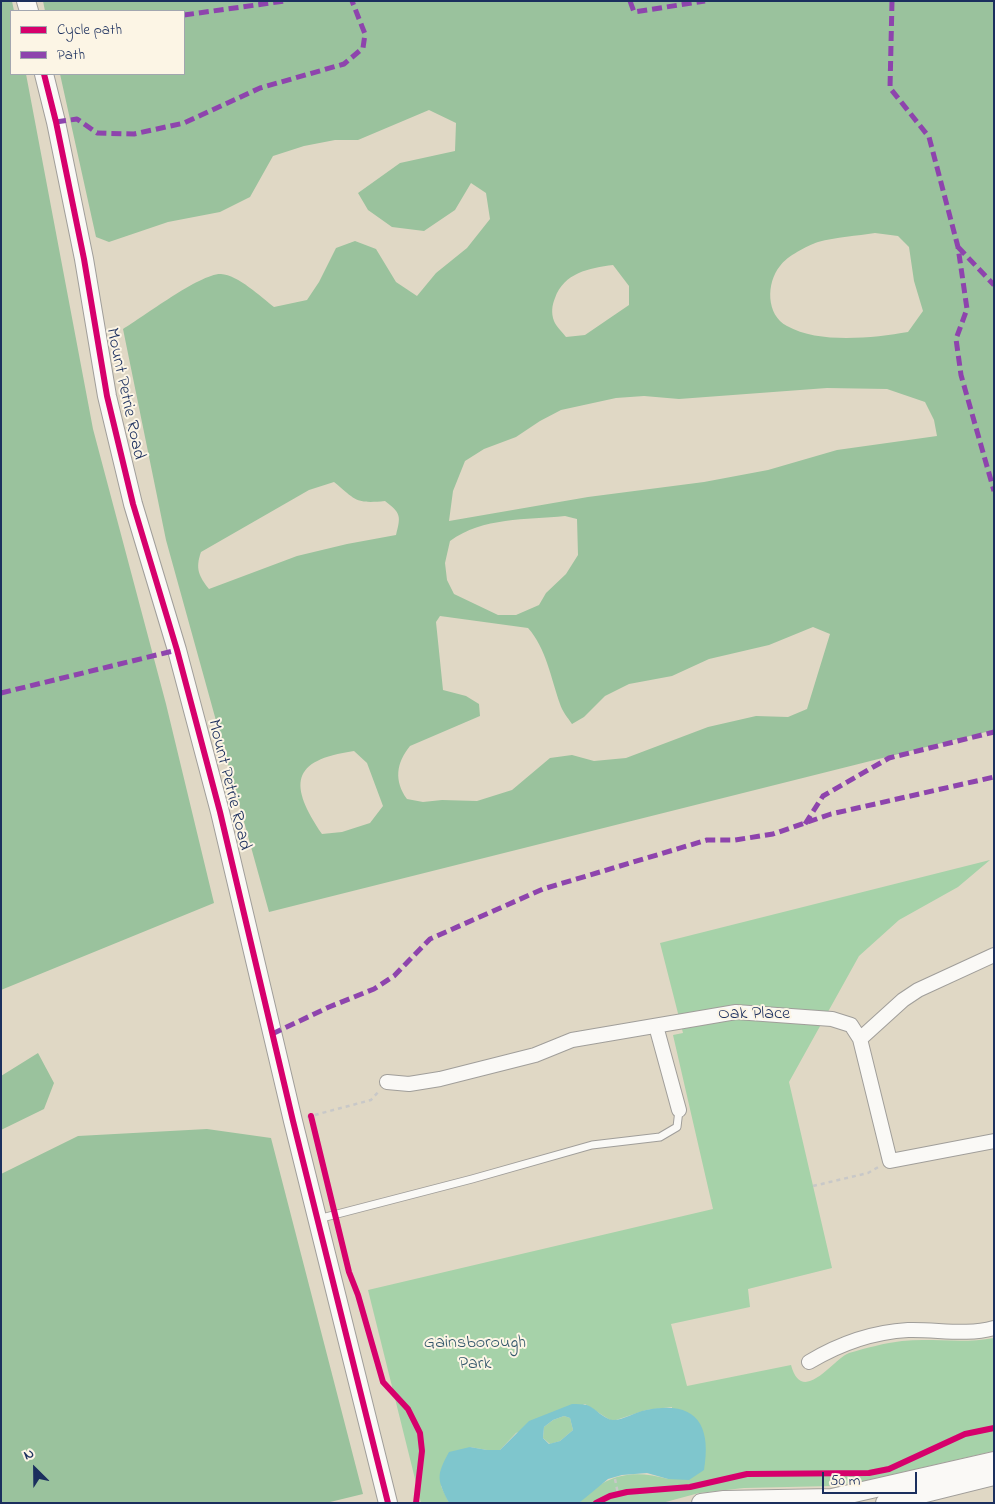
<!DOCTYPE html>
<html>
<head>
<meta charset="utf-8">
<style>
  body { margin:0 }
  #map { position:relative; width:995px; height:1504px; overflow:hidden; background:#e0d8c5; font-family:"Indie Flower",sans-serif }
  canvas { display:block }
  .frame { position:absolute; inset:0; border:2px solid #1b2f5e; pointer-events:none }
  .legend { position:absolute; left:10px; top:10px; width:175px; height:65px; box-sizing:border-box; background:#fcf5e5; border:1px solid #a2a6af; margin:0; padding:6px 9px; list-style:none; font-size:15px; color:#1b2f5e }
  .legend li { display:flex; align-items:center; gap:10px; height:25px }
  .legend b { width:25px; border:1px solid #a2a6af }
  .north { position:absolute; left:10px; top:1444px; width:50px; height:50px; -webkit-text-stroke:4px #fcf5e5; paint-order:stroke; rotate:337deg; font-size:14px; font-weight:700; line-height:20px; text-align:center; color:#1b2f5e }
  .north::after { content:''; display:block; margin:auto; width:18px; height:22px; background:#1b2f5e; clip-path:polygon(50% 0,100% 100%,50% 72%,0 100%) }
  .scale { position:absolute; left:822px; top:1472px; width:95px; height:22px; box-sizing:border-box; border:2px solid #1b2f5e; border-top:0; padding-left:6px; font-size:15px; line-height:18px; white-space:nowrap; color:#1b2f5e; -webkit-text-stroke:4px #fcf5e5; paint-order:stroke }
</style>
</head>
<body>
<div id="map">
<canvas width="995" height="1504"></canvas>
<div class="frame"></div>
<ul class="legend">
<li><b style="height:6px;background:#d6006c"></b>Cycle path</li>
<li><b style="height:6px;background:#8e44ad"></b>Path</li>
</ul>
<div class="north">N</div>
<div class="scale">50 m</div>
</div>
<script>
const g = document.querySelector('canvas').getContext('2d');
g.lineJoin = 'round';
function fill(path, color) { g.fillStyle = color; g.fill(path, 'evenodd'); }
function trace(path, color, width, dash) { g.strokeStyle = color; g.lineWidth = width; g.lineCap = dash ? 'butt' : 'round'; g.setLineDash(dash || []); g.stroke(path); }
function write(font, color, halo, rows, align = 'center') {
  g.font = font + ' "Indie Flower",sans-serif'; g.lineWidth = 4; g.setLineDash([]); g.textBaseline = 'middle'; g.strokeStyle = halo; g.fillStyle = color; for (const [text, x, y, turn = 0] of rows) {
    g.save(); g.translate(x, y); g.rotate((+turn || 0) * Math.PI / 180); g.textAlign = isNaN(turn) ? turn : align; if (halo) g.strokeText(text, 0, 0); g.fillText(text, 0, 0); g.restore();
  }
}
fill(new Path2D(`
  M990,860L958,887L899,920L859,956L789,1082L832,1268L748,1289L750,1307L671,1324L687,1386L791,1365C802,1407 834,1358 849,1353C866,1348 885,1343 902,1341C933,1338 963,1344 994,1338V1451L859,1482L831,1486L744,1488L699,1493L662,1503H579C605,1474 632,1469 668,1479L672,1407L646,1410L616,1420H610L585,1404L516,1433L500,1450H487L470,1447L441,1486L449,1503H421L368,1290L713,1209L673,1035L683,1033L660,943Z
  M564,1416L570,1418L573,1430L560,1441L550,1444L543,1438L544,1427L553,1420Z`), '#a6d2a9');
fill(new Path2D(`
  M1,1H12L14,11H11V74H26L93,429L166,704L214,903L1,990Z
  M43,1H994V730L269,912L166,540L123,329C143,317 201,273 221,274C238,275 261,297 274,307L307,300L319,282L336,248L355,241L376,249L396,282L417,296L436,273L467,248L490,219L486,193L471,183L455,210L424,231L392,227L368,210L358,193L400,163L455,151L456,123L429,110L358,140H335L304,146L273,156L250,197L220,212L168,222L109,242L96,237L60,74H184V11H45ZM875,233L898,236L909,247L914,281L923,311L908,332C873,338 819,344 787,326C766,315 766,283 780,266C787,256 807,246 818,242C836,237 857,236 875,233ZM613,265L629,286V305L585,335L566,337C562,332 556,326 554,321C551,313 552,305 555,298C564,273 589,268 613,265ZM827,388L887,389L925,402L934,420L937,436L837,450L768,470L704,482L588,497L449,521L453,491L465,461L484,449L516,437L540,421L561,410L616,398L644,396L679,399ZM334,482C356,500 355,504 385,501C401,513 401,516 396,535L347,544L297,556L209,589C199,576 195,569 201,552L309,490ZM565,516L577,519L578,555L566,574L546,593L539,605L516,615H498L454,594L447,580L445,563L450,541C483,517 526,520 565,516ZM440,616L528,628C546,648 551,678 560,704C562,711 568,718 572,724L584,717L605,696L629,684L672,676L709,659L769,645L813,627L830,634L807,709L788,717L756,716L708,727L626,758L594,761L572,755L550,758L512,790L477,801L442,800L423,802L407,799C394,781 396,763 410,746L480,716L479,704L466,696L443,690L436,622ZM354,751L367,763L383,806L370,823L342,832L322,834C289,785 290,760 354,751Z
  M38,1053L54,1083L44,1109L1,1130V1076Z
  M207,1129L271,1138L363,1494L326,1503H1V1174L78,1136Z`), '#9ac29d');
fill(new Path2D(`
  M572,1404C577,1404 582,1404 587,1405C595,1408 605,1420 613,1420C624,1420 635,1412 646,1410C695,1400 712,1423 704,1470L689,1480L668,1479L647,1473L622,1475L608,1479L579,1503H449C437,1479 436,1476 449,1452L470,1447L487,1450H500L529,1421ZM564,1416L570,1418L573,1430L560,1441L549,1444L543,1438L544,1427L553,1420Z`), '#7fc6cd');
const service = new Path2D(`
  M318,1219L472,1179L592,1145L660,1137L677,1127L679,1110`);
const minor = new Path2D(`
  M656,1026L679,1110
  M860,1039L903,1000L918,990L994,955
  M387,1082L409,1084L440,1079L535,1055L572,1040L736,1012L832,1019L851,1025L860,1039L890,1161L994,1141
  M809,1362C839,1344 873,1332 908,1330C937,1329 966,1336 994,1328`);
const tertiary = new Path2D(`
  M26,1L29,11
  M44,74L56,122L84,259L107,396L133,504L177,650L220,812L293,1121L388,1503
  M701,1503L724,1500L832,1498L994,1461
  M885,1503L994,1476`);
trace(service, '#a09e9a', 9);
trace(minor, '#a09e9a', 16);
trace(tertiary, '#a09e9a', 20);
trace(new Path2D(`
  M307,1117L371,1100L380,1090
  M813,1186L868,1173L880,1166
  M615,1479L618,1494`), '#c8c8c8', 2.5, [4, 4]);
trace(service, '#faf9f6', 7);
trace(minor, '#faf9f6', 14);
trace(tertiary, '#faf9f6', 18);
trace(new Path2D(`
  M630,1L634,12L705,1
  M892,1L890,88L929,137L958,247L967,309L956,339L961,375L994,491
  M184,15L285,1
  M56,122L77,119L97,133L134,134L184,123L260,88L344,64L363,48L365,34L352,1
  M958,247L994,285
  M1,693L177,650
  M805,824L823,796L889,758L994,732
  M272,1034L329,1007L374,989L394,976L430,939L543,889L707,840H735L773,834L831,814L994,777`), '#8e44ad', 5, [10, 5]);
trace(new Path2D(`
  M44,74L56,122L84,259L107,396L133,504L177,650L220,812L293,1121L388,1503
  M311,1116L349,1272L358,1295L383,1382L408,1409L420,1433L422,1451L416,1503
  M596,1503L610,1496L627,1492L690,1487L747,1474L869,1473L889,1469L965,1434L994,1428`), '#d6006c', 6);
write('18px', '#1b2f5e', '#fcf5e5', [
  ["Mount Petrie Road",124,394,78],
  ["Mount Petrie Road",228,785,76],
  ["Oak Place",754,1015]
]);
write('18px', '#32566b', '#fcf5e5', [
  ["Gainsborough",475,1344],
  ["Park",475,1365]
]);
</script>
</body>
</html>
